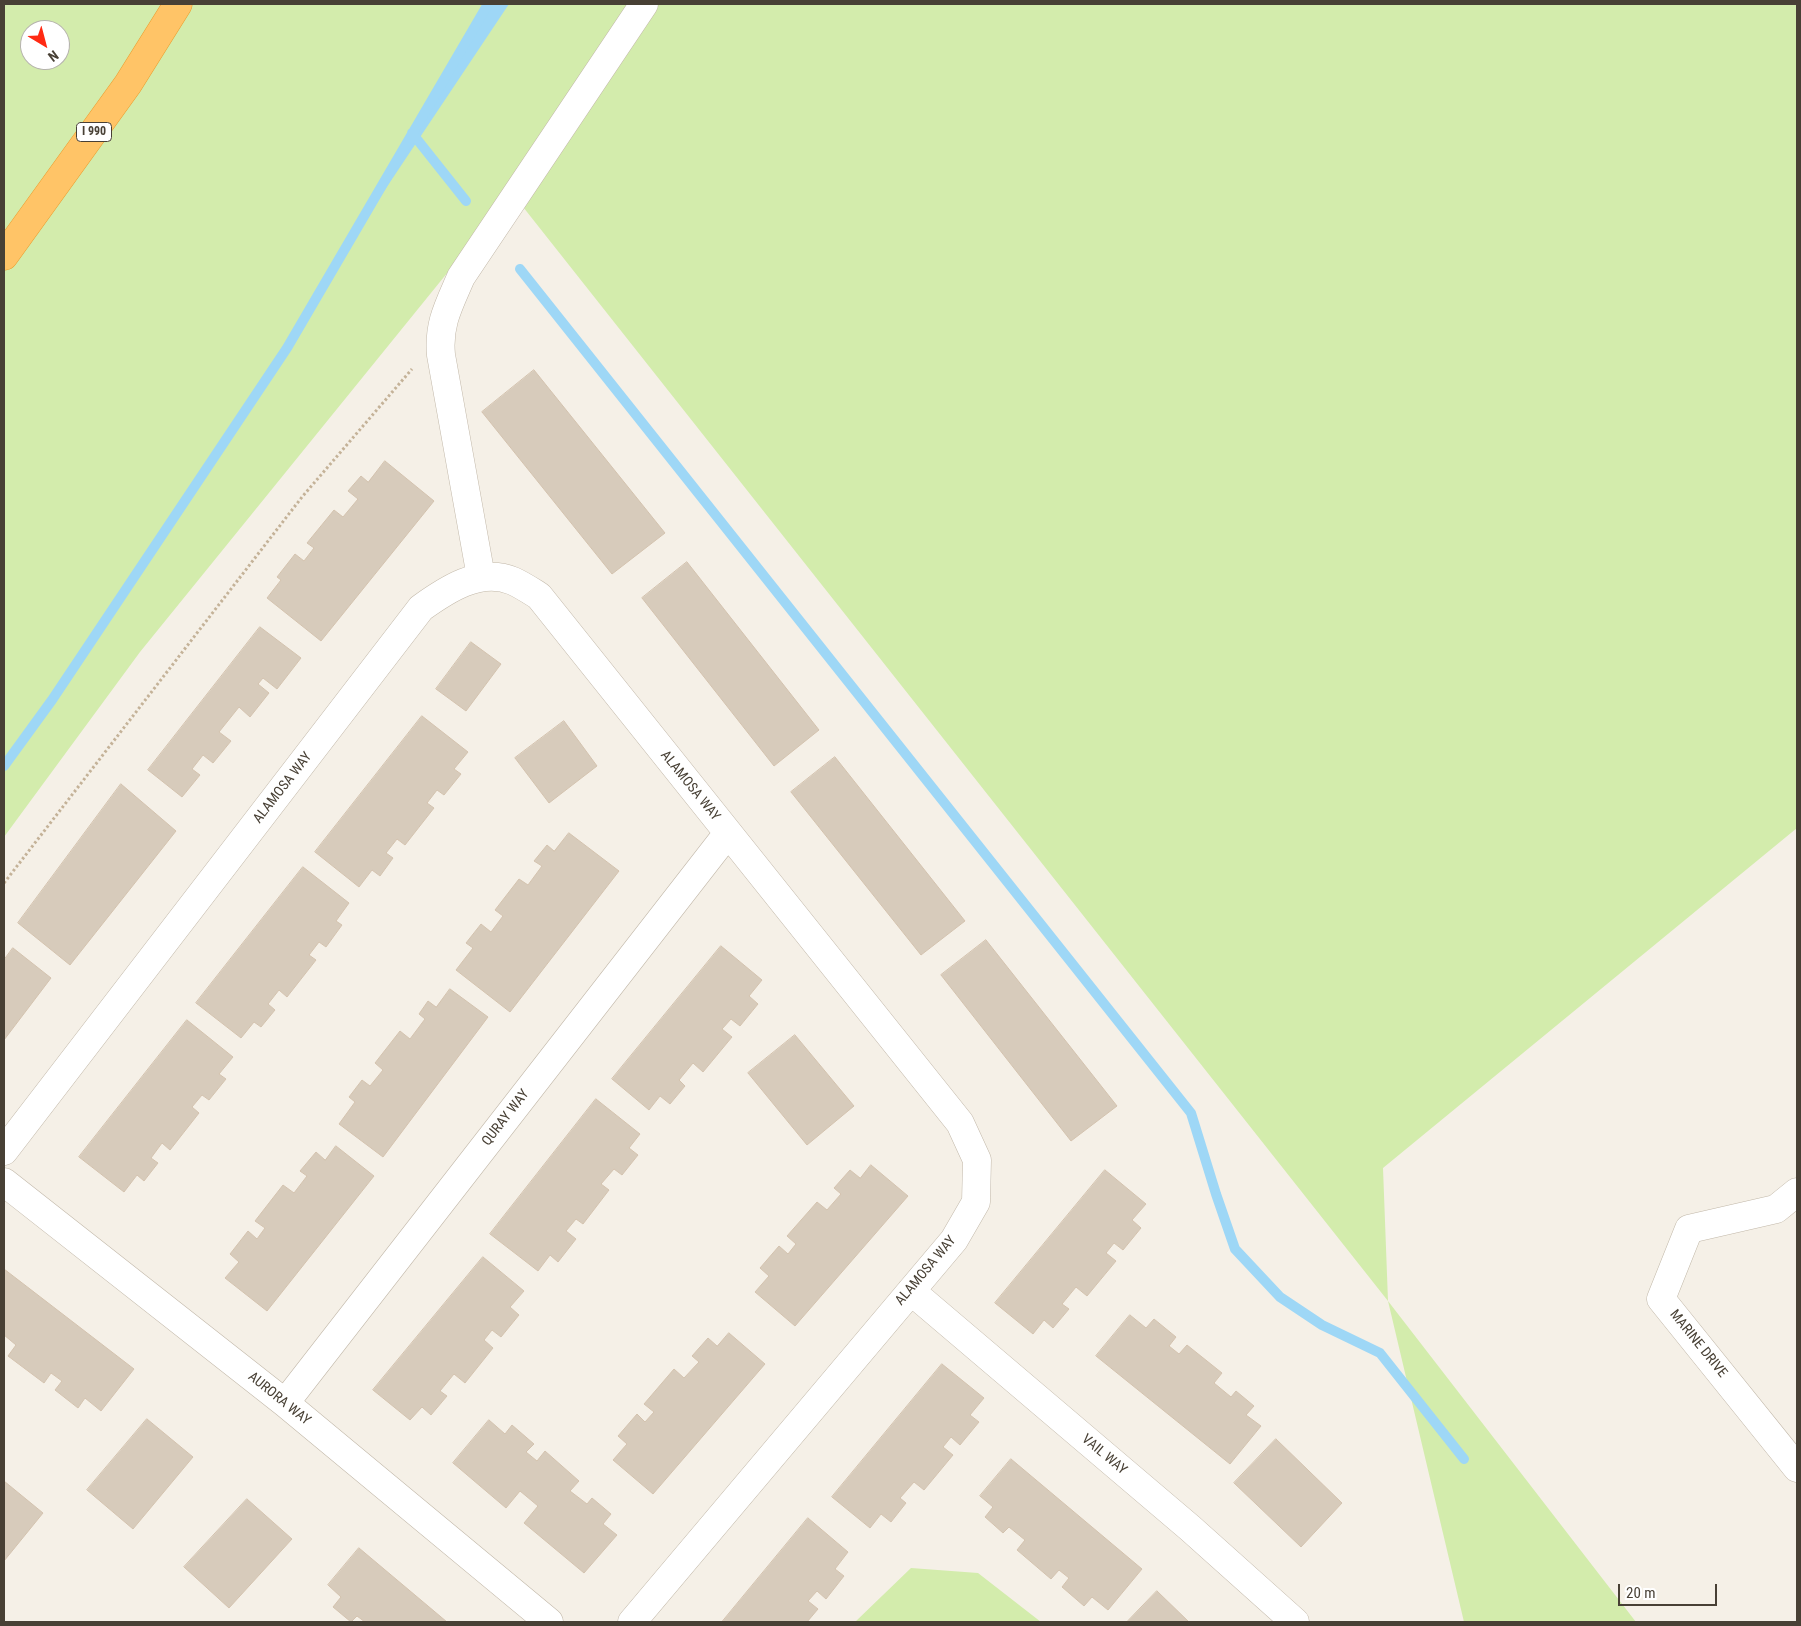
<!DOCTYPE html>
<html>
<head>
<meta charset="utf-8">
<style>
  body { margin:0 }
  #map { position:relative; width:1801px; height:1626px; overflow:hidden; background:#f5f0e7; font-family:"Roboto Condensed",sans-serif }
  canvas { display:block }
  .frame { position:absolute; inset:0; border:5px solid #484035; pointer-events:none }
  .north { position:absolute; left:20px; top:20px; width:50px; height:50px; box-sizing:border-box; background:#fff; border:1px solid #b6b3ae; border-radius:50%; rotate:143deg; font-size:14px; font-weight:700; line-height:20px; text-align:center; color:#484035 }
  .north::after { content:''; display:block; margin:auto; width:18px; height:22px; background:#ff2a13; clip-path:polygon(50% 0,100% 100%,50% 72%,0 100%) }
  .scale { position:absolute; left:1618px; top:1584px; width:99px; height:22px; box-sizing:border-box; border:2px solid #484035; border-top:0; padding-left:6px; font-size:15px; line-height:18px; white-space:nowrap; color:#484035; -webkit-text-stroke:4px #fff; paint-order:stroke }
</style>
</head>
<body>
<div id="map">
<canvas width="1801" height="1626"></canvas>
<div class="frame"></div>
<div class="north">N</div>
<div class="scale">20 m</div>
</div>
<script>
const g = document.querySelector('canvas').getContext('2d');
g.lineJoin = 'round';
function fill(path, color) { g.fillStyle = color; g.fill(path, 'evenodd'); }
function trace(path, color, width, dash) { g.strokeStyle = color; g.lineWidth = width; g.lineCap = dash ? 'butt' : 'round'; g.setLineDash(dash || []); g.stroke(path); }
function write(font, color, halo, rows, align = 'center') {
  g.font = font + ' "Roboto Condensed",sans-serif'; g.lineWidth = 5; g.setLineDash([]); g.textBaseline = 'middle'; g.strokeStyle = halo; g.fillStyle = color; for (const [text, x, y, turn = 0] of rows) {
    g.save(); g.translate(x, y); g.rotate((+turn || 0) * Math.PI / 180); g.textAlign = isNaN(turn) ? turn : align; if (halo) g.strokeText(text, 0, 0); g.fillText(text, 0, 0); g.restore();
  }
}
fill(new Path2D(`
  M4,4H1797V828L1383,1168L1388,1301L1636,1622H1464L1388,1301L512,193L140,652L4,837ZM30,30H60V60H30Z
  M911,1568L978,1573L1041,1622H855Z`), '#d3ecac');
fill(new Path2D(`
  M488,4H509L348,245Z`), '#9ed7f6');
trace(new Path2D(`
  M412,133L466,201
  M520,269L1191,1113L1216,1194L1235,1249L1280,1297L1322,1325L1380,1353L1464,1459
  M4,766L52,700L287,348L488,4`), '#9ed7f6', 10);
const building = new Path2D(`
  M534,370L665,533L612,574L482,412Z
  M385,461L434,501L321,641L267,598L281,580L277,577L295,554L304,561L314,548L307,543L334,510L343,517L358,499L348,491L361,476L368,482Z
  M687,562L819,730L774,766L642,598Z
  M260,627L301,658L277,689L263,678L258,684L269,693L250,717L239,707L219,732L231,741L213,763L203,755L192,769L200,775L182,797L148,770Z
  M471,642L501,664L466,711L436,689Z
  M422,716L468,752L454,769L461,774L444,795L437,790L427,803L434,808L405,845L397,839L386,853L393,858L380,876L372,870L359,887L315,852Z
  M564,721L597,766L549,803L515,758Z
  M835,757L965,921L921,955L791,792Z
  M121,784L176,831L70,965L18,923Z
  M569,833L619,871L510,1012L456,970L473,948L466,943L481,924L491,932L503,916L495,910L519,879L528,885L542,866L534,861L547,845L554,851Z
  M303,867L349,903L336,921L342,925L326,947L319,942L309,955L316,960L287,997L279,990L268,1004L275,1010L261,1027L254,1022L241,1038L196,1003Z
  M986,940L1117,1106L1071,1141L941,975Z
  M721,946L762,980L749,996L758,1004L740,1026L731,1019L722,1029L732,1037L703,1072L693,1063L679,1080L685,1086L670,1104L660,1096L649,1110L612,1079Z
  M13,948L51,978L4,1040V960Z
  M450,989L488,1017L383,1157L339,1124L355,1102L349,1097L362,1080L370,1086L383,1070L375,1063L400,1031L410,1039L425,1019L419,1014L428,1001L436,1007Z
  M187,1020L233,1057L219,1074L226,1079L209,1100L202,1095L192,1107L199,1113L170,1150L162,1143L151,1158L158,1163L144,1181L137,1175L124,1192L79,1157Z
  M795,1035L854,1106L807,1145L748,1073Z
  M596,1099L640,1134L629,1148L638,1155L622,1175L614,1169L601,1184L609,1190L583,1224L576,1219L566,1231L576,1239L558,1262L550,1255L538,1271L490,1234Z
  M336,1146L374,1176L267,1311L225,1278L239,1262L230,1254L248,1231L257,1239L265,1228L255,1221L283,1185L294,1193L307,1176L300,1171L316,1152L325,1160Z
  M871,1165L908,1196L795,1326L755,1292L769,1276L760,1268L779,1246L788,1254L796,1244L787,1236L817,1202L827,1210L841,1194L834,1188L850,1170L860,1178Z
  M1105,1170L1146,1204L1132,1220L1141,1228L1123,1250L1114,1243L1106,1253L1116,1261L1087,1296L1076,1287L1062,1304L1069,1309L1053,1328L1044,1320L1033,1334L995,1303Z
  M483,1257L524,1291L510,1307L519,1315L501,1337L492,1330L484,1340L493,1348L465,1383L454,1374L440,1391L447,1396L431,1415L422,1407L410,1420L373,1390Z
  M4,1269L134,1369L101,1411L85,1398L78,1408L55,1390L62,1381L51,1373L44,1383L8,1356L16,1345L4,1335Z
  M1130,1315L1146,1328L1154,1319L1176,1337L1169,1346L1179,1354L1187,1345L1222,1373L1214,1383L1231,1397L1236,1391L1254,1406L1246,1415L1261,1426L1230,1464L1096,1356Z
  M729,1333L765,1364L653,1494L613,1460L627,1444L618,1436L637,1414L645,1422L654,1412L644,1404L674,1369L684,1378L699,1362L692,1356L708,1338L717,1346Z
  M942,1364L984,1398L970,1415L979,1422L960,1445L951,1437L943,1447L953,1455L924,1490L914,1482L900,1498L906,1503L891,1522L881,1514L870,1528L832,1497Z
  M147,1419L193,1457L133,1529L87,1490Z
  M489,1420L505,1434L512,1425L534,1444L526,1452L537,1461L545,1451L579,1481L570,1491L587,1504L592,1498L611,1514L603,1524L617,1535L584,1573L524,1523L538,1506L520,1491L506,1508L453,1463Z
  M1276,1439L1342,1503L1301,1547L1234,1483Z
  M1011,1459L1142,1569L1108,1610L1092,1597L1084,1606L1062,1587L1069,1578L1059,1570L1051,1579L1017,1550L1025,1540L1009,1527L1003,1533L985,1517L993,1507L980,1496Z
  M4,1481L43,1513L4,1561Z
  M247,1499L292,1539L229,1608L184,1567Z
  M808,1518L848,1552L835,1569L844,1576L826,1599L817,1591L808,1601L818,1609L807,1622H722Z
  M359,1548L447,1622H365L357,1616L351,1622L333,1607L341,1597L328,1585Z
  M1157,1591L1189,1622H1127Z`);
fill(building, '#d7cbbb');
trace(building, '#d3c2ae', 1);
const minor = new Path2D(`
  M481,577L441,355C438,324 449,305 461,277L644,4
  M4,1151L421,608C446,590 480,567 513,581C522,585 531,591 539,596L960,1123L977,1160L976,1202L954,1240L632,1622
  M4,1182L285,1403L549,1622
  M1797,1192L1776,1209L1689,1229L1661,1299L1797,1468
  M911,1291L1190,1528L1295,1622
  M285,1403L728,833`);
const highway = new Path2D(`
  M4,256L128,84L178,4`);
trace(minor, '#c1b7a8', 29);
trace(highway, '#ea9a2b', 29);
trace(new Path2D(`
  M4,883L302,497L412,369`), '#c4b298', 3, [2.5, 2.5]);
trace(minor, '#fff', 28);
trace(highway, '#ffc467', 28);
for (const [x, y, w] of [
  [94,132,35]
]) { const box = new Path2D(); box.roundRect(x - w / 2, y - 9.5, w, 19, 4); g.fillStyle = '#fff'; g.fill(box); trace(box, '#484035', 1); }
write('bold 12px', '#484035', null, [
  ["I 990",94,132]
]);
write('14px', '#484035', '#fff', [
  ["ALAMOSA WAY",690,786,51],
  ["ALAMOSA WAY",283,788,-52],
  ["QURAY WAY",506,1118,-52],
  ["ALAMOSA WAY",926,1271,-50],
  ["MARINE DRIVE",1698,1344,51],
  ["AURORA WAY",279,1399,39],
  ["VAIL WAY",1104,1455,40]
]);
</script>
</body>
</html>
